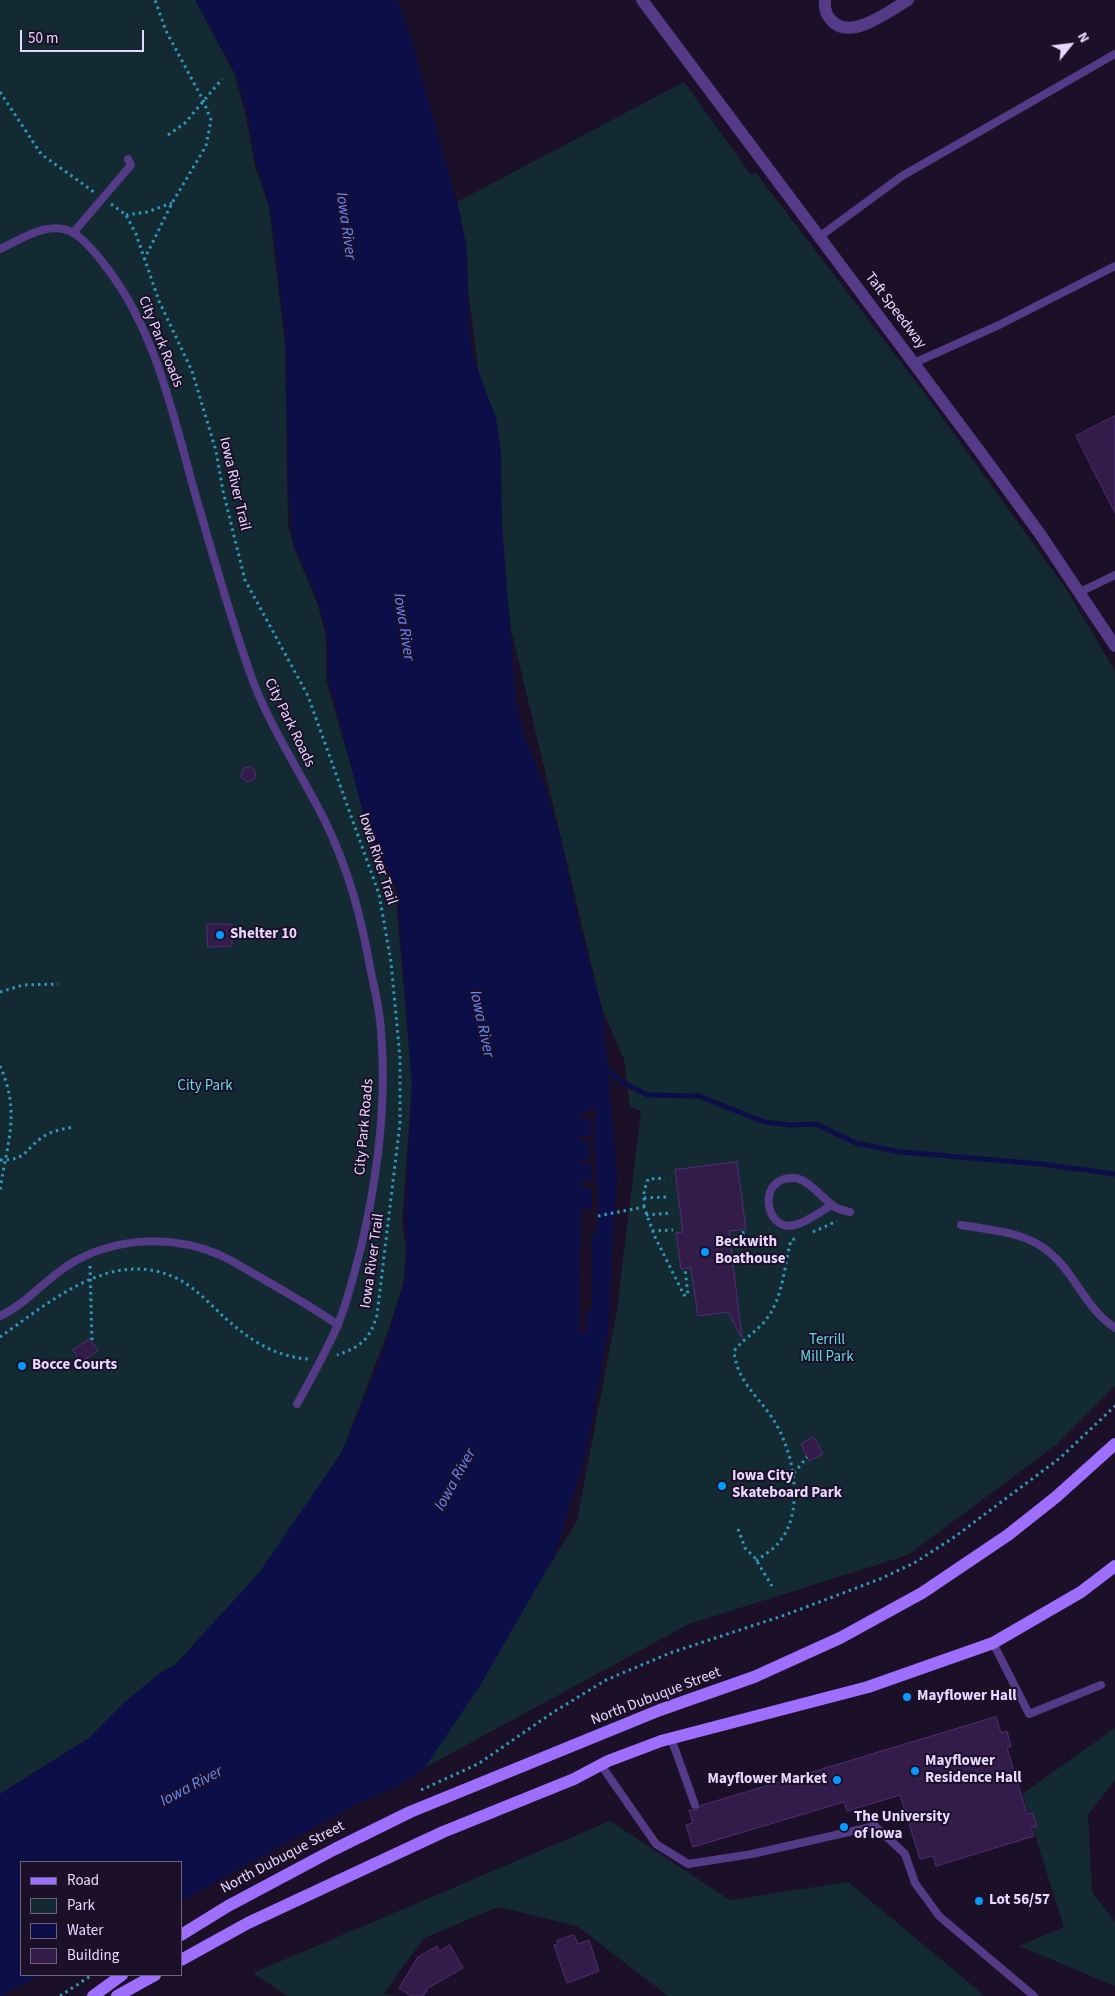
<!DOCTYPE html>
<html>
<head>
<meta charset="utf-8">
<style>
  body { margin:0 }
  #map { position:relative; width:1115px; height:1996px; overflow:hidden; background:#1c1029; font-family:"Source Sans 3",sans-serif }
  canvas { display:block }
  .legend { position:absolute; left:20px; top:1861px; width:162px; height:115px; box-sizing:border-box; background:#1c1029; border:1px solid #6e607f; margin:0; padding:6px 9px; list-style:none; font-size:15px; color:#e8d8ff }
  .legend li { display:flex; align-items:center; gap:10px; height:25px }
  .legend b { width:25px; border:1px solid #6e607f }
  .north { position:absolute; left:1045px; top:20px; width:50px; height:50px; -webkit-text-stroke:4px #1c1029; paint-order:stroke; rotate:61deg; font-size:14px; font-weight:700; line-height:20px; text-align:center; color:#e8d8ff }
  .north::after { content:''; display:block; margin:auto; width:18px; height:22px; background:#e8d8ff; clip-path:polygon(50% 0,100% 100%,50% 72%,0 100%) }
  .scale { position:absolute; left:20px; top:30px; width:124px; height:22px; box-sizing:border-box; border:2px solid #e8d8ff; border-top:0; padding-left:6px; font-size:15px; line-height:18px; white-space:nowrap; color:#e8d8ff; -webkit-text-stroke:4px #1c1029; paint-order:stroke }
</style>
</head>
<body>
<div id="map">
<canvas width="1115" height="1996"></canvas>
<ul class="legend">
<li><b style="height:6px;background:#9e6fff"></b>Road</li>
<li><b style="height:14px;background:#132a33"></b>Park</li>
<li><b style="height:14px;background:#0b0e47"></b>Water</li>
<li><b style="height:14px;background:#331c49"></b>Building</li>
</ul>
<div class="north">N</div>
<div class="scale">50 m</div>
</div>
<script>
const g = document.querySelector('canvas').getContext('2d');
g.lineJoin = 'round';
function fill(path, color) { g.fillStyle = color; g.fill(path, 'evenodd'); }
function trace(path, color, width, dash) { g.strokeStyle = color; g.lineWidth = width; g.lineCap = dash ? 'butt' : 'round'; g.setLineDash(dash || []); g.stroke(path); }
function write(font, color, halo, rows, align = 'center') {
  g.font = font + ' "Source Sans 3",sans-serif'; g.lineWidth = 4; g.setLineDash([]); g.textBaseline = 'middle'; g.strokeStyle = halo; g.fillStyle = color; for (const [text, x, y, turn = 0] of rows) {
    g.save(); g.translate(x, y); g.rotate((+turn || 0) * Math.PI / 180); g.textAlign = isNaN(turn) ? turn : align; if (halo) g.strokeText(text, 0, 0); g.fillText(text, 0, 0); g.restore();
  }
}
fill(new Path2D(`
  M0,0H195L234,73L246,117L255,167L269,207L285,346L288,527L294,548L318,605L326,638V680L374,847L395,888L412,1084L402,1223L406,1248L403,1284L389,1328L342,1452L259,1573L175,1665L160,1673L124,1703L89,1738L0,1794Z
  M684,82L751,175L756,173L926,395L1066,589L1115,671V1386L1057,1444L908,1555L689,1624L424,1768L577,1521L617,1310L641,1111L630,1107L624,1059L602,1009L511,629L457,202Z
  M1115,1728V1780L1088,1815L1092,1892L1115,1922V1986L1019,1946L1064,1927L1022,1794Z
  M610,1821L730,1900L848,1882L985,1996H668L577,1926L498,1907L424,1938L383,1994L400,1996H287L253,1973Z`), '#132a33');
fill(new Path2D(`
  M195,0H397L409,31L460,214L467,249L469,328L473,357L496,418L501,451L502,526L516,701L524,735L545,787L561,841L580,928L602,1009L617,1170L608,1331L586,1452L555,1555L481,1684L424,1769L396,1787L355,1805L181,1901V1862H21V1975H41L0,1996V1794L89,1738L124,1703L160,1673L175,1665L259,1573L342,1452L371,1383L384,1350L405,1279L407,1247L405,1216L412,1082L397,888L378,850L362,809L328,675L327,634L317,598L293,541L288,485L286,342L271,210L256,163L248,116L236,74Z`), '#0b0e47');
fill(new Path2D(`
  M595,1106L594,1151L596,1154V1183L598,1184V1224L596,1232L592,1236V1310L586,1311V1333L579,1332L581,1209H592V1190L589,1188L580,1187L581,1181H592V1165L580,1163V1160H589V1143L588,1141H579V1137L591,1136V1119H580V1116Z`), '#1c1029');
trace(new Path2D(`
  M608,1070L621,1082L648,1095L699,1096L764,1122L791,1125L816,1124L856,1143L901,1152L1041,1164L1115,1174`), '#0b0e47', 5);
const building = new Path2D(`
  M1115,416V513L1076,436Z
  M251,767L256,773L254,779L247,782L241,777L243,769Z
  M207,924H232V946L208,947Z
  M737,1162L746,1229L729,1231L742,1338L728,1312L698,1316L691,1268L681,1269L676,1233L683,1232L675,1170Z
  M90,1339L98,1351L80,1362L73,1350Z
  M814,1437L823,1454L809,1461L801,1444Z
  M996,1717L1001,1733L1007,1731L1011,1746L1007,1748L1027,1814L1032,1813L1037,1826L1031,1828L1034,1836L936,1866L933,1856L920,1859L900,1795L847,1811L844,1802L693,1847L686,1825L693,1823L689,1810H696L700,1806Z
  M574,1935L578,1944L589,1940L599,1971L567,1983L554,1945L558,1944L557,1941Z
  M450,1945L463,1968L428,1988L423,1996H411L399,1988L418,1957L437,1946L439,1951Z`);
fill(building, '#331c49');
trace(building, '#522e75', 1);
trace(new Path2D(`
  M0,92L41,154L94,192
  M168,135L185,123L222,79
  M111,204L126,215L136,234L159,301L192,371L216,451L223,491L245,580L308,696L379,894L391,962L400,1058V1123L377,1315C370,1339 361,1347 337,1355
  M126,215L147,212L172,203
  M144,260L172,203L206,146L211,120L203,100L166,31L155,0
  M0,992L23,985L58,984
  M0,1066C21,1112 7,1143 0,1190
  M0,1160C26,1160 23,1152 40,1139C50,1131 62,1129 74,1127
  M644,1198L668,1197
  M644,1207V1191L648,1179L665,1178
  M646,1215L671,1213
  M598,1216L644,1207L655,1237L684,1295H688L685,1269
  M652,1231L673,1230
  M813,1232L837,1221
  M742,1233L748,1232
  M90,1266L92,1343
  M0,1337C50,1302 113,1246 178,1279C196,1288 211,1305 225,1318C250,1340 275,1357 309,1359
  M794,1473L807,1457
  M738,1529L745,1548L755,1558L772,1586
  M756,1561C764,1555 774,1549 780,1541C805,1510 794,1451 773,1419C757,1395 737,1381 734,1351C743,1339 756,1332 765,1321C783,1299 784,1267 791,1240L798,1238
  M421,1790L478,1764L552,1713L606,1680L670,1653L785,1615L880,1579L914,1563L953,1538L1060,1458L1115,1406
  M280,1860L307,1846
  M60,1996L92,1975`), '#3099bb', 3, [2.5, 4]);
trace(new Path2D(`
  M73,233L131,165L128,159
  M819,237L902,176L1115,54
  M0,249C22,239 51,218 75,234C87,242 98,256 107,268C157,333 174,419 196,497C213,555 229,613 249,670C267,723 299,769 324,819C349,870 361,916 371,972C375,991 380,1011 381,1031C387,1103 378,1174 362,1243C355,1271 348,1301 337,1327C325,1353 311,1379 297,1404
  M914,363L999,325L1115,266
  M1080,592L1115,575
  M832,1205C821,1211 807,1222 795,1225C764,1233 756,1175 795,1178C810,1180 823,1200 835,1207C840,1210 845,1211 850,1212
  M961,1225C991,1230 1026,1232 1049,1252C1075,1273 1084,1307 1115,1328
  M0,1316C29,1303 48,1275 77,1260C121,1237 174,1235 220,1255C235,1262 249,1271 263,1279C289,1294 314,1308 338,1325
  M993,1643L1029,1714L1101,1685
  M671,1738L695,1805
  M601,1765L656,1844L688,1864L752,1854L875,1826L905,1854L915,1883L939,1916L1034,1996`), '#553b87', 8);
trace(new Path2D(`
  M642,0L981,453L1040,534L1115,646
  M825,0C824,8 826,15 832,21C851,41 889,11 908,0`), '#553b87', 12);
trace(new Path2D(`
  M181,1935L228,1906L335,1849L410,1812L660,1710L754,1677L840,1638L922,1593L1008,1535L1056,1497L1115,1444
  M181,1960L248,1923L443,1832L574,1779L608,1761L661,1741L868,1687L993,1643L1081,1592L1115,1566
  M93,1996L122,1975
  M117,1996L155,1975`), '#9e6fff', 12);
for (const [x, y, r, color] of [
  [220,935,5,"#049afe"],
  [705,1252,5,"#049afe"],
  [22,1366,5,"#049afe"],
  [722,1486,5,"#049afe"],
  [907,1697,5,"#049afe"],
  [915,1771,5,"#049afe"],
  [837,1780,5,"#049afe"],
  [844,1827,5,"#049afe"],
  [979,1901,5,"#049afe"]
]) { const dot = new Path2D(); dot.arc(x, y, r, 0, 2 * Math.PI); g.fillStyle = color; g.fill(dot); trace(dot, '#1c1029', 2); }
write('15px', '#e8d8ff', '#1c1029', [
  ["Taft Speedway",895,311,53],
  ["City Park Roads",160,342,68],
  ["Iowa River Trail",234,484,77],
  ["City Park Roads",289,723,64],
  ["Iowa River Trail",377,859,72],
  ["City Park Roads",365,1127,-85],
  ["Iowa River Trail",373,1261,-82],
  ["North Dubuque Street",656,1697,-21],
  ["North Dubuque Street",283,1858,-28]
]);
write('bold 15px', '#e8d8ff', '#1c1029', [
  ["Shelter 10",230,935],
  ["Beckwith",715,1243],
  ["Boathouse",715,1260],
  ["Bocce Courts",32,1366],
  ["Iowa City",732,1477],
  ["Skateboard Park",732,1494],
  ["Mayflower Hall",917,1697],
  ["Mayflower",925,1762],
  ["Residence Hall",925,1779],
  ["Mayflower Market",827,1780,"right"],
  ["The University",854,1818],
  ["of Iowa",854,1835],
  ["Lot 56/57",989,1901]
], 'left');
write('15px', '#62dae0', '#1c1029', [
  ["City Park",205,1087],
  ["Terrill",827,1341],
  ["Mill Park",827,1358]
]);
write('italic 16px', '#668aff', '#1c1029', [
  ["Iowa River",345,226,82],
  ["Iowa River",403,627,81],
  ["Iowa River",481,1024,78],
  ["Iowa River",456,1480,-61],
  ["Iowa River",192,1787,-28]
]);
</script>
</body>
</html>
